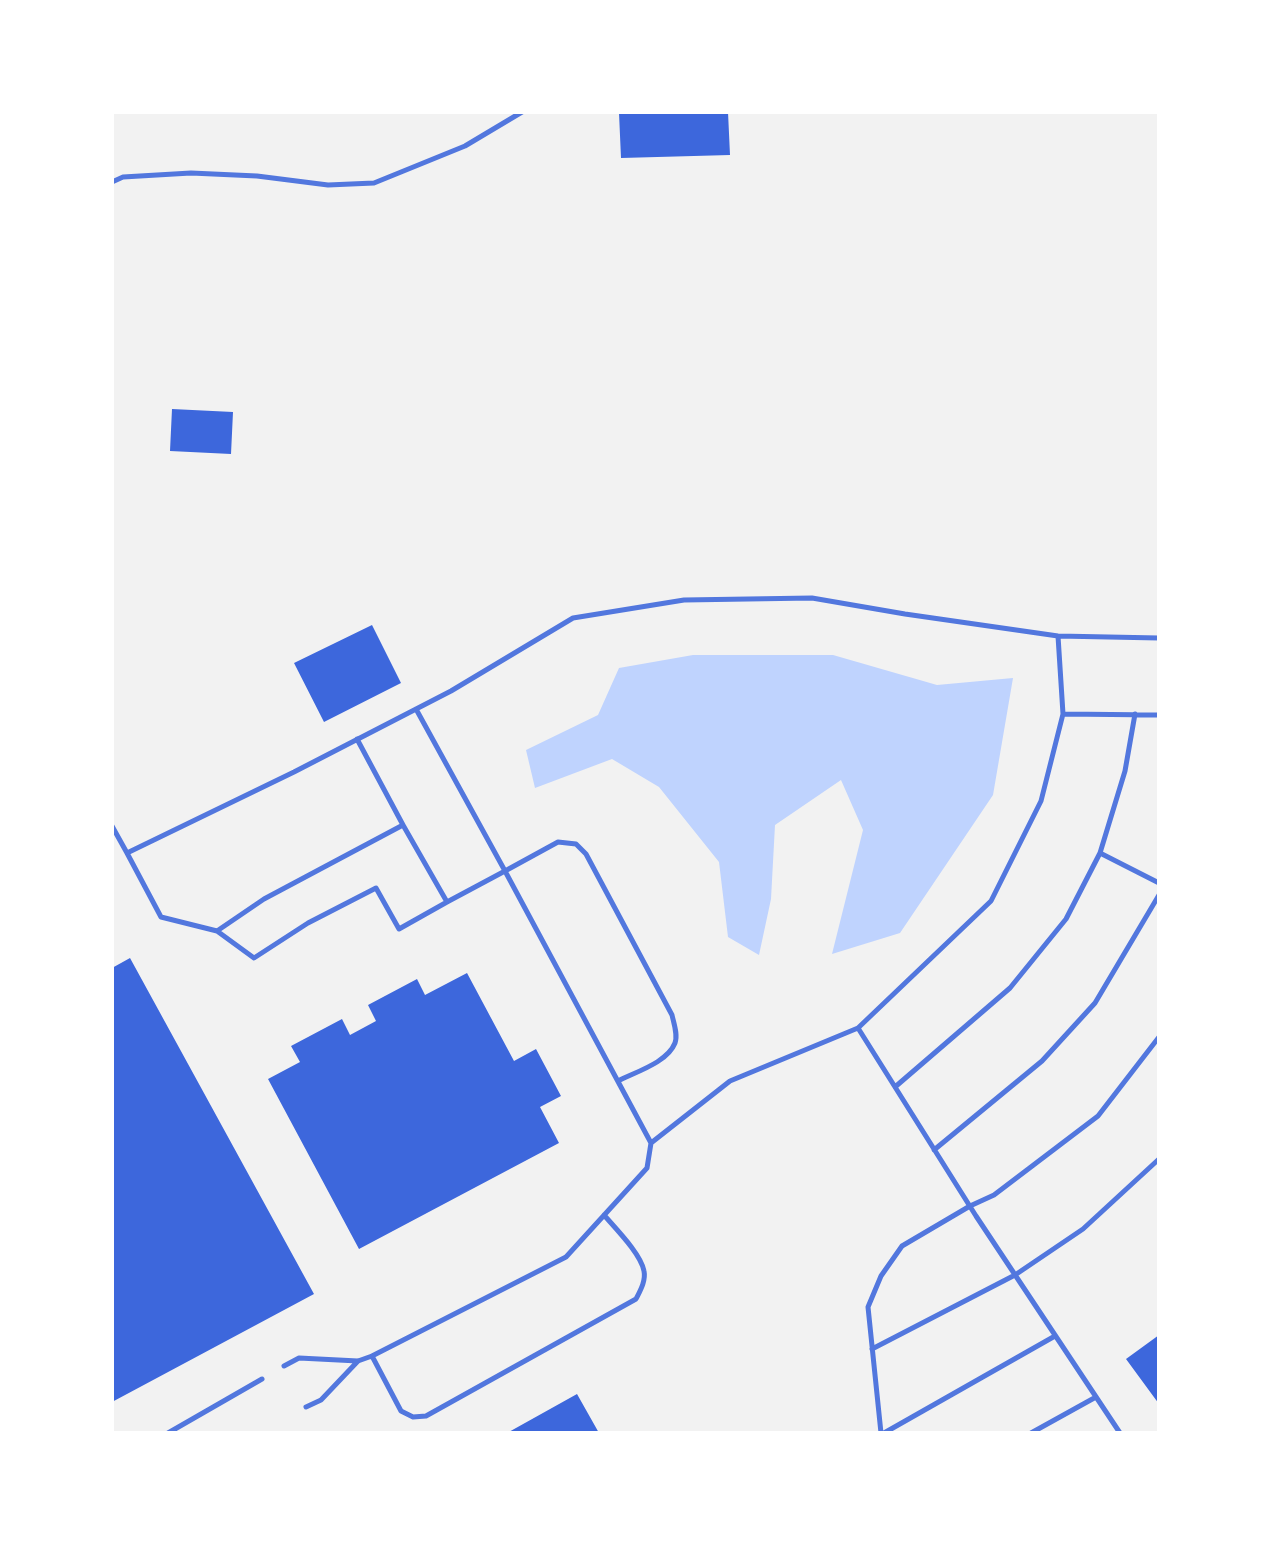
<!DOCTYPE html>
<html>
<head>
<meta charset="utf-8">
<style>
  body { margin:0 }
  #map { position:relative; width:1271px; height:1545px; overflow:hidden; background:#f2f2f2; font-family:"Golos Text",sans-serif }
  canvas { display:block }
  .frame { position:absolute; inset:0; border:114px solid #fff; pointer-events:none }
</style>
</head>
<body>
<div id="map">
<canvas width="1271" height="1545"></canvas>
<div class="frame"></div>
</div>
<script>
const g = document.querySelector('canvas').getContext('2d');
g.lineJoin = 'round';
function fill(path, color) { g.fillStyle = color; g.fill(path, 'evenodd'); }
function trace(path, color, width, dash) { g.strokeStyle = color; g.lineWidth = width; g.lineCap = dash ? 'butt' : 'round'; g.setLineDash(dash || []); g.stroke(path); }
fill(new Path2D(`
  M693,655H833L937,685L1013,678L993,795L900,933L832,954L863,830L841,780L775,825L771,899L759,955L728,937L719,862L659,787L612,759L535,788L526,750L598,715L619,668Z`), '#bfd3fe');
fill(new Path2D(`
  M728,112L730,155L621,158L619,113Z
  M172,409L233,412L231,454L170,451Z
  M372,625L401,683L324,722L294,663Z
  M130,958L314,1294L112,1402V968Z
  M467,973L514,1061L536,1049L561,1096L540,1107L559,1143L359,1249L268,1079L300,1062L291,1046L342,1019L350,1035L376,1021L368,1005L417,979L425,995Z
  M1159,1335V1404L1126,1359Z
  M577,1394L599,1433H507Z`), '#3d67dc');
trace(new Path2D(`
  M112,182L123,177L191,173L257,176L328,185L374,183L465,146L522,112
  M416,709L505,871L558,842L576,844L586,854L672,1015C674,1024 678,1035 675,1043C667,1063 635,1072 618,1081
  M1063,714L1159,715
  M403,825L447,902L505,871L651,1143
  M112,826L127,853L294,772L451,691L573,618L684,600L812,598L905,614L1058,636L1159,638
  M127,853L161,917L217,931L264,899L403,825L357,739
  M1100,853L1159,883
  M217,931L254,958L308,923L376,888L399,929L447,902
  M858,1028L976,1216L1120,1433
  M895,1087L1010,988L1066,919L1100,853L1125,771L1135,714
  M934,1150L1042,1061L1095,1003L1159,895
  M872,1349L1015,1275L1083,1229L1159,1159
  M372,1356L401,1411L413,1417L426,1416L636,1299C640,1291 646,1281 644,1271C641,1254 616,1229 604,1215
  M284,1366L299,1358L358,1361L372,1356L566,1257L647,1168L651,1143L730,1081L858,1028L991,901L1041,801L1063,714L1058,636
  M306,1407L321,1400L358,1361
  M168,1433L262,1379
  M881,1433L868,1307L881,1276L902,1246L970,1206L994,1195L1098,1116L1159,1037
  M884,1433L1055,1336
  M1031,1433L1096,1397`), '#5277de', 5);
</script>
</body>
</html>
